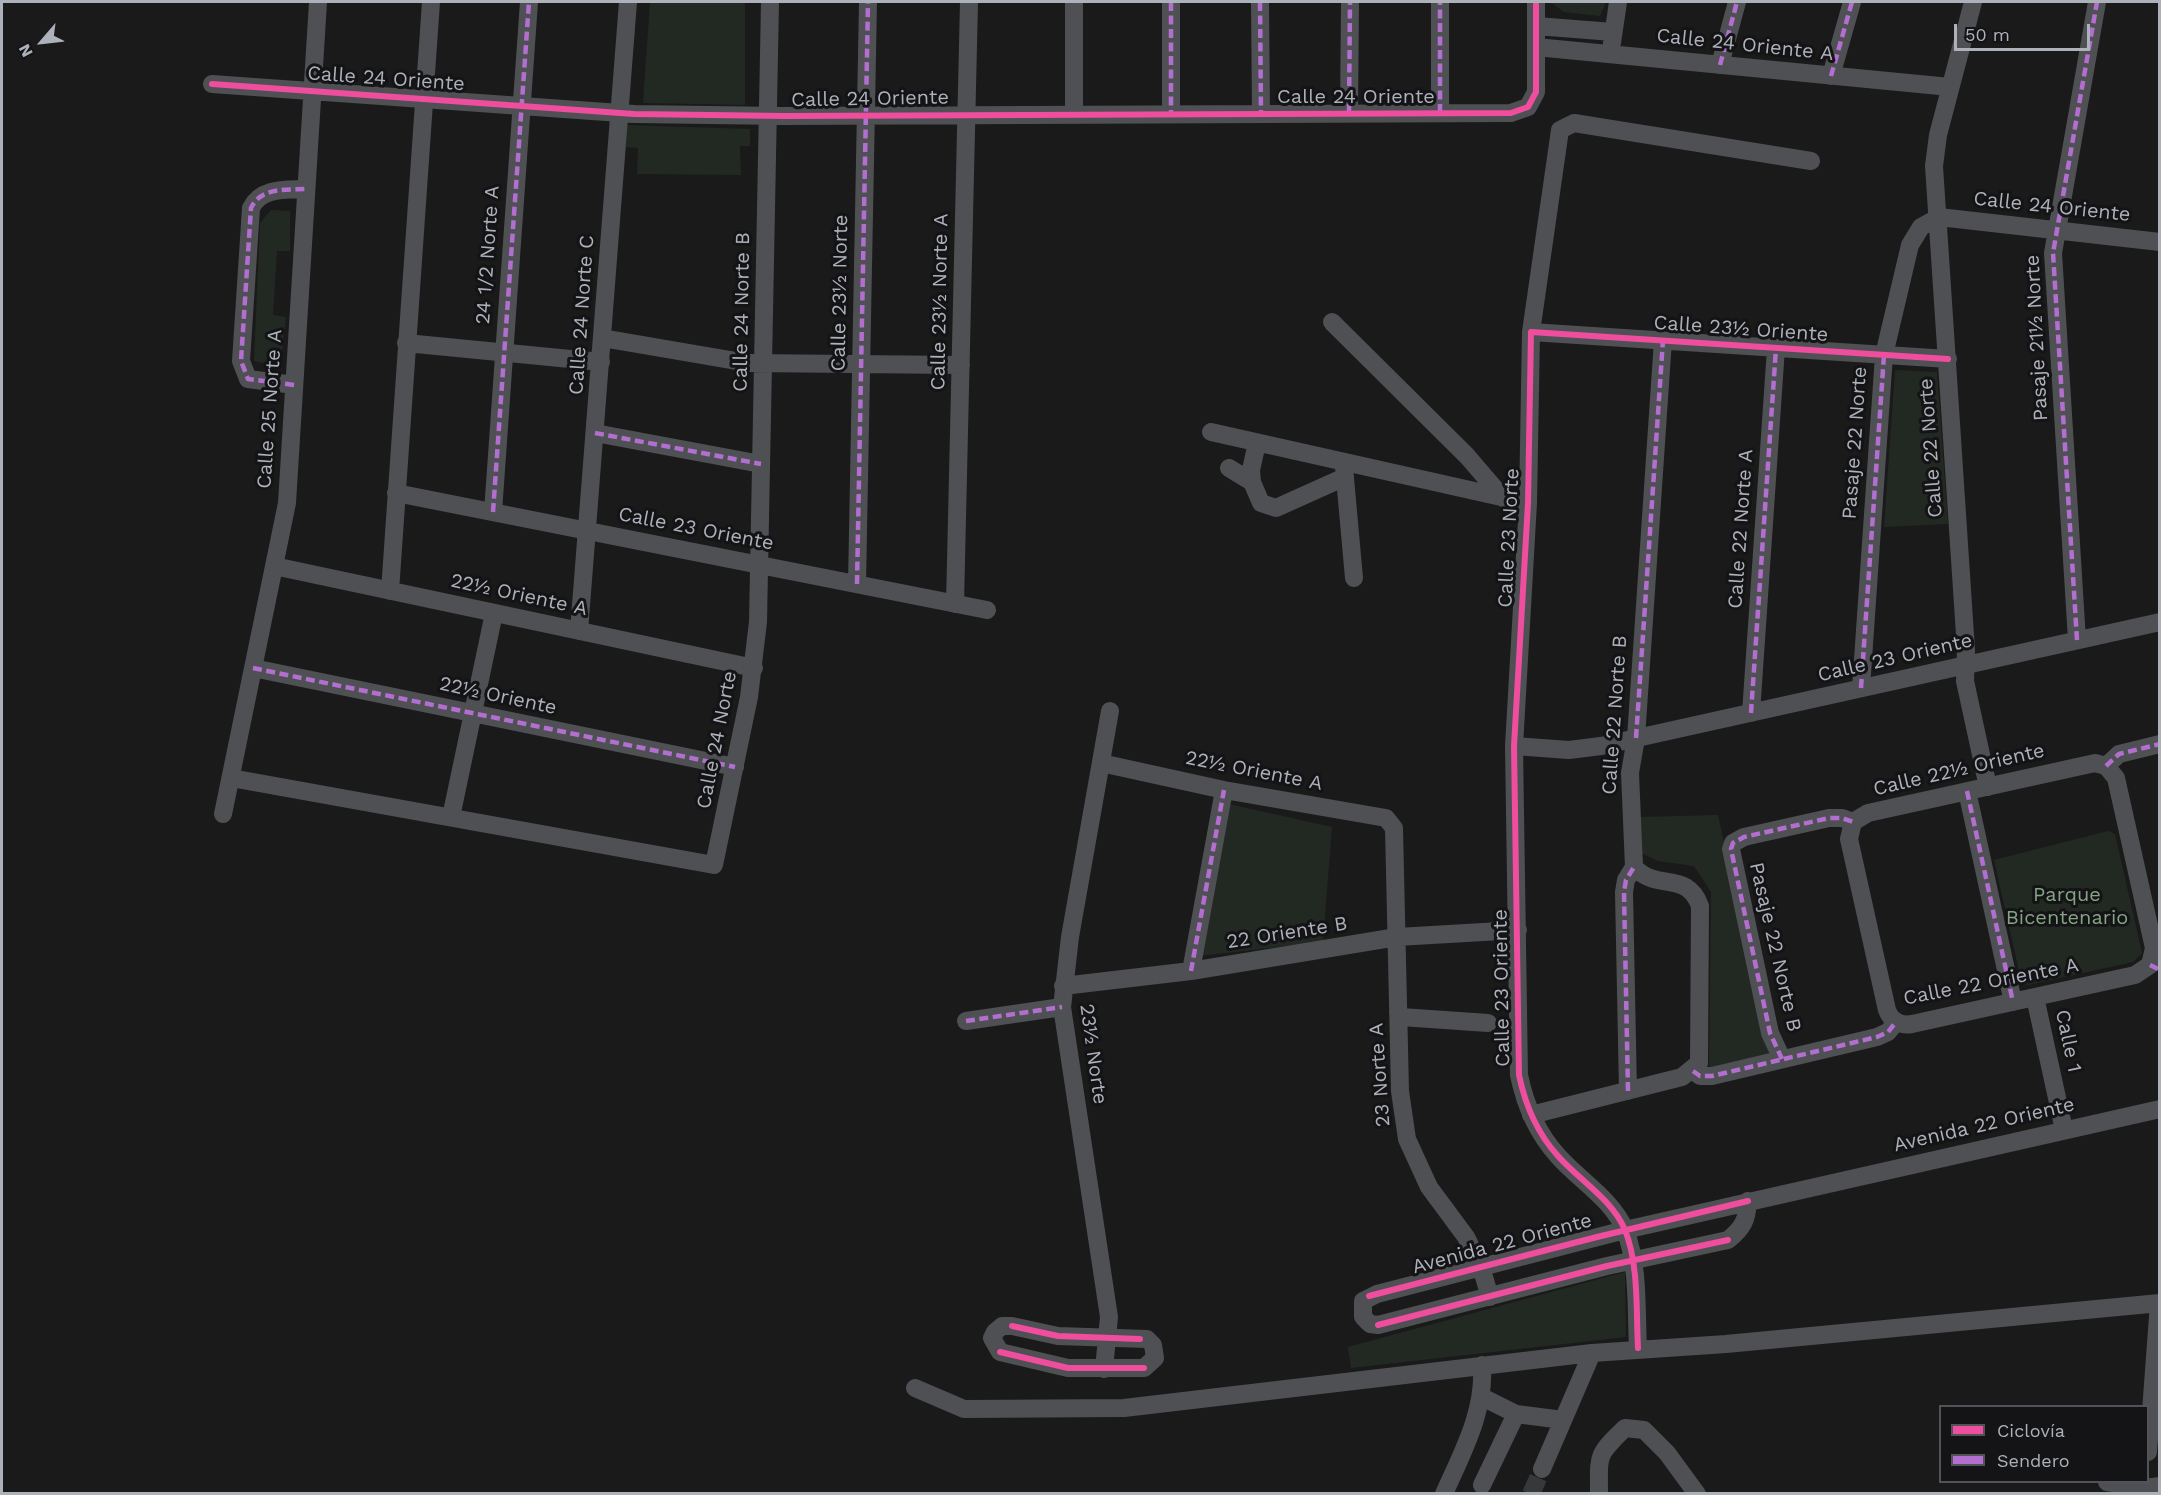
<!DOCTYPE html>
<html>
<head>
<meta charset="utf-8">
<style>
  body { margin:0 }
  #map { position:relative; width:2161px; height:1495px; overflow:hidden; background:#1a1a1a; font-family:"Work Sans",sans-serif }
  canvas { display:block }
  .frame { position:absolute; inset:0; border:3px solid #adb1ba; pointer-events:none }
  .legend { position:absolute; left:1939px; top:1405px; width:210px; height:78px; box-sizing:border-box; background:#141416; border:2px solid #515358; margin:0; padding:8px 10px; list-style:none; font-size:18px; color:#adb1ba }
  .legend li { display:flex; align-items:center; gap:12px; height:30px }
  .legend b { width:30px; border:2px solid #515358 }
  .north { position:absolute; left:12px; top:12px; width:60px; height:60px; -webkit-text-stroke:4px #141416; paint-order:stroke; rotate:242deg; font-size:16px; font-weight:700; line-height:24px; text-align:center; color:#adb1ba }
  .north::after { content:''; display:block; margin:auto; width:21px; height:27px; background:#adb1ba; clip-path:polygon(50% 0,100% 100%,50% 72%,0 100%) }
  .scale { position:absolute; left:1954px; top:24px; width:136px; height:27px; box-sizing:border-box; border:3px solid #adb1ba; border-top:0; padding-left:8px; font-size:18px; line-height:21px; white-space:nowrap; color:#adb1ba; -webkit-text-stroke:4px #141416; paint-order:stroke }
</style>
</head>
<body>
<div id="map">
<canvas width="2161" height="1495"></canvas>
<div class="frame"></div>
<ul class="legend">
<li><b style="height:8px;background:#ef4d9e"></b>Ciclovía</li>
<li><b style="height:8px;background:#b36fd0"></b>Sendero</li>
</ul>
<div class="north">N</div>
<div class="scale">50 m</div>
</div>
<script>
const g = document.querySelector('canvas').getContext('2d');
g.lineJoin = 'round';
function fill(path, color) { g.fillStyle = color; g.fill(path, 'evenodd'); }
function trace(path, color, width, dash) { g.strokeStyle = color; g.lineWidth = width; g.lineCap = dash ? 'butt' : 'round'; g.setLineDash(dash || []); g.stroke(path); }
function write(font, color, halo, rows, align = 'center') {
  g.font = font + ' "Work Sans",sans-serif'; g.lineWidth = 6; g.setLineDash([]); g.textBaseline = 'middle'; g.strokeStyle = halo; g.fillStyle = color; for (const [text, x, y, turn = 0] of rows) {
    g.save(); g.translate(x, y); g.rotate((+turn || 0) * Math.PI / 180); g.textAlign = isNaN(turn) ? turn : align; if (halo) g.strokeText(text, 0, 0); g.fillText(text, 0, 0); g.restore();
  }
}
fill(new Path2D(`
  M650,2H745V105L643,103Z
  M1550,2H1606L1600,16L1564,12Z
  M627,125L750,129V146H740L741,175L637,174L638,148L626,147Z
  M271,210L290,211V251H277L273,315L286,317L280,367L254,361L260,223Z
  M1895,370L1937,372L1948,524L1884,527Z
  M1229,804L1332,827L1323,942L1198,956Z
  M1718,815L1770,1054L1709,1068L1711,892L1694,866L1658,861L1639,852L1640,817Z
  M2108,831L2115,834L2142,953L2133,962L2028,985L2022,984L1994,860Z
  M1625,1272L1626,1337L1351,1368L1348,1347Z`), '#222923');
trace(new Path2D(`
  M1531,1494L1542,1469`), '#37383a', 18, [18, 9]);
trace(new Path2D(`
  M1171,2V114
  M1260,2L1261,114
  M1973,2L1938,135L1934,166L1966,650L1965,681L1988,787
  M1536,26L1613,32
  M1612,43L1618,2
  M1536,47L1950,87
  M1720,65L1737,2
  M1831,76L1852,2
  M212,84L634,114L785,116L1511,113L1528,107L1536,92V2
  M1074,113V2
  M1349,113L1350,2
  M1440,113V2
  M1332,322L1467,456L1503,498
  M1531,332L1948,359
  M602,338L748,363L961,365
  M406,343L601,362
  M294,385L248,379L241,361L251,208C261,187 286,190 306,189
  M1211,432L1528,503
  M595,433L761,464
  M1344,467L1354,578
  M1229,468L1252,482L1261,503L1276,508L1345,477
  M1252,482L1251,470L1257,443
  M396,493L987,610
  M493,512L529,2
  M274,566L754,668
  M857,584L868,2
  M390,591L431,2
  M955,604L969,2
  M579,631L628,2
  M2077,640L2053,253L2097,2
  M253,668L735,767
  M1861,688L1884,355L1910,245L1921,227L1939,217L2160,242
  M1751,713L1776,348
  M1514,746L1569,750L1601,746L2160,622
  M1101,763L1224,790L1386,818L1394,828L1400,1091L1407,1139L1429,1187L1466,1237L1481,1267L1490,1297
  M2095,763L2106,766L2116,778L2154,948L2150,965L2135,975L1912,1024C1900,1026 1891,1021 1887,1010L1849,839L1853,822L1868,813Z
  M2106,766L2119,754L2160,744
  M231,778L714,865L749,697L758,622L770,2
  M1967,791L2013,1002
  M223,814L287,503L318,2
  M451,817L494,613
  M1191,971L1224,790
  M1063,986L1191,971L1397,937L1518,930
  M2035,997L2064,1130
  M1398,1012L1401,1017L1488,1023
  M966,1021L1062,1007
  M1782,1059L1770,1033L1731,849L1733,843L1744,837L1829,818H1842L1853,822
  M1693,1071L1700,1076H1712L1877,1037L1888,1032L1896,1022
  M1628,1091L1624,892L1626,880L1634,867L1630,773L1636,738L1663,340
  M1531,1115L1682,1077L1699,1063L1700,906C1687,870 1657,892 1634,867
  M1748,1201C1747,1220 1743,1228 1728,1240L1607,1266L1378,1325L1370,1324L1363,1317V1301L1377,1294L1625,1230L2160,1109
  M1002,1326H1012L1058,1336L1147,1339L1153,1345L1155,1358L1144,1368H1068L1000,1352L992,1338L995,1332Z
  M1638,1348C1636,1311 1639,1265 1625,1230C1612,1199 1579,1180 1558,1156C1537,1133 1525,1104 1519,1075L1514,746L1528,503L1531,332L1560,130L1574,123L1811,161
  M1104,1369L1109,1317L1062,1007L1070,937L1110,711
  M915,1388L964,1409L1124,1408L1592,1353L1726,1344L2160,1303
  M1482,1397L1516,1414
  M2148,1452L2159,1303
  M1542,1469L1592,1353
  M2107,1482L2145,1488L2160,1486
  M1482,1485L1516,1414L1563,1420
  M1444,1494C1463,1451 1485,1412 1482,1365
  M1599,1494C1599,1454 1596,1456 1625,1428L1644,1430L1667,1453L1697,1494`), '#4f5053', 18);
trace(new Path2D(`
  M1171,2V114
  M1260,2L1261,114
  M1720,65L1737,2
  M1831,76L1852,2
  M1349,113L1350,2
  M1440,113V2
  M294,385L248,379L241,361L251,208C261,187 286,190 306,189
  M595,433L761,464
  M493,512L529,2
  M857,584L868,2
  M2077,640L2053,253L2097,2
  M253,668L735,767
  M1861,688L1884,355
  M1751,713L1776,348
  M1636,738L1663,340
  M2106,766L2119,754L2160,744
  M1967,791L2013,1002
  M2150,965L2160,970
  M1191,971L1224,790
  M966,1021L1062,1007
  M1782,1059L1770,1033L1731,849L1733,843L1744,837L1829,818H1842L1853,822
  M1693,1071L1700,1076H1712L1877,1037L1888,1032L1896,1022
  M1628,1091L1624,892L1626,880L1634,867`), '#b36fd0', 4.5, [9, 4.5]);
trace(new Path2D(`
  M212,84L634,114L785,116L1511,113L1528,107L1536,92V2
  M1369,1296L1597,1237L1748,1201
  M1378,1325L1607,1266L1728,1240
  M1012,1326L1058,1336L1140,1339
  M1638,1348C1636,1311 1639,1265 1625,1230C1612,1199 1579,1180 1558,1156C1537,1133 1525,1104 1519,1075L1514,746L1528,503L1531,332L1948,359
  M1000,1352L1068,1368H1144`), '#ef4d9e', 6);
write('20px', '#adb1ba', '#141416', [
  ["Calle 24 Oriente A",1745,45,6],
  ["Calle 24 Oriente",386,79,4],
  ["Calle 24 Oriente",1356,97],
  ["Calle 24 Oriente",870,99,-1],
  ["Calle 24 Oriente",2052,207,6],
  ["24 1/2 Norte A",488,255,-86],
  ["Calle 23½ Norte",840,293,-89],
  ["Calle 23½ Norte A",940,302,-89],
  ["Calle 24 Norte B",742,312,-89],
  ["Calle 24 Norte C",582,315,-86],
  ["Calle 23½ Oriente",1741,329,4],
  ["Pasaje 21½ Norte",2037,338,-93],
  ["Calle 25 Norte A",270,409,-86],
  ["Pasaje 22 Norte",1855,443,-86],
  ["Calle 22 Norte",1931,448,-94],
  ["Calle 23 Oriente",696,529,11],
  ["Calle 22 Norte A",1741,529,-86],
  ["Calle 23 Norte",1509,538,-87],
  ["22½ Oriente A",519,595,12],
  ["Calle 23 Oriente",1895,658,-13],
  ["22½ Oriente",498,696,12],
  ["Calle 22 Norte B",1615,715,-86],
  ["Calle 24 Norte",717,740,-79],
  ["Calle 22½ Oriente",1959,770,-13],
  ["22½ Oriente A",1254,771,11],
  ["22 Oriente B",1287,933,-9],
  ["Pasaje 22 Norte B",1775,947,77],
  ["Calle 22 Oriente A",1991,982,-11],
  ["Calle 23 Oriente",1502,988,-91],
  ["Calle 1",2068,1041,78],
  ["23½ Norte",1093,1054,82],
  ["23 Norte A",1380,1075,-94],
  ["Avenida 22 Oriente",1984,1125,-13],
  ["Avenida 22 Oriente",1502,1244,-15]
]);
write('20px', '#85a385', '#141416', [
  ["Parque",2067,895],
  ["Bicentenario",2067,918]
]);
</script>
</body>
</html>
